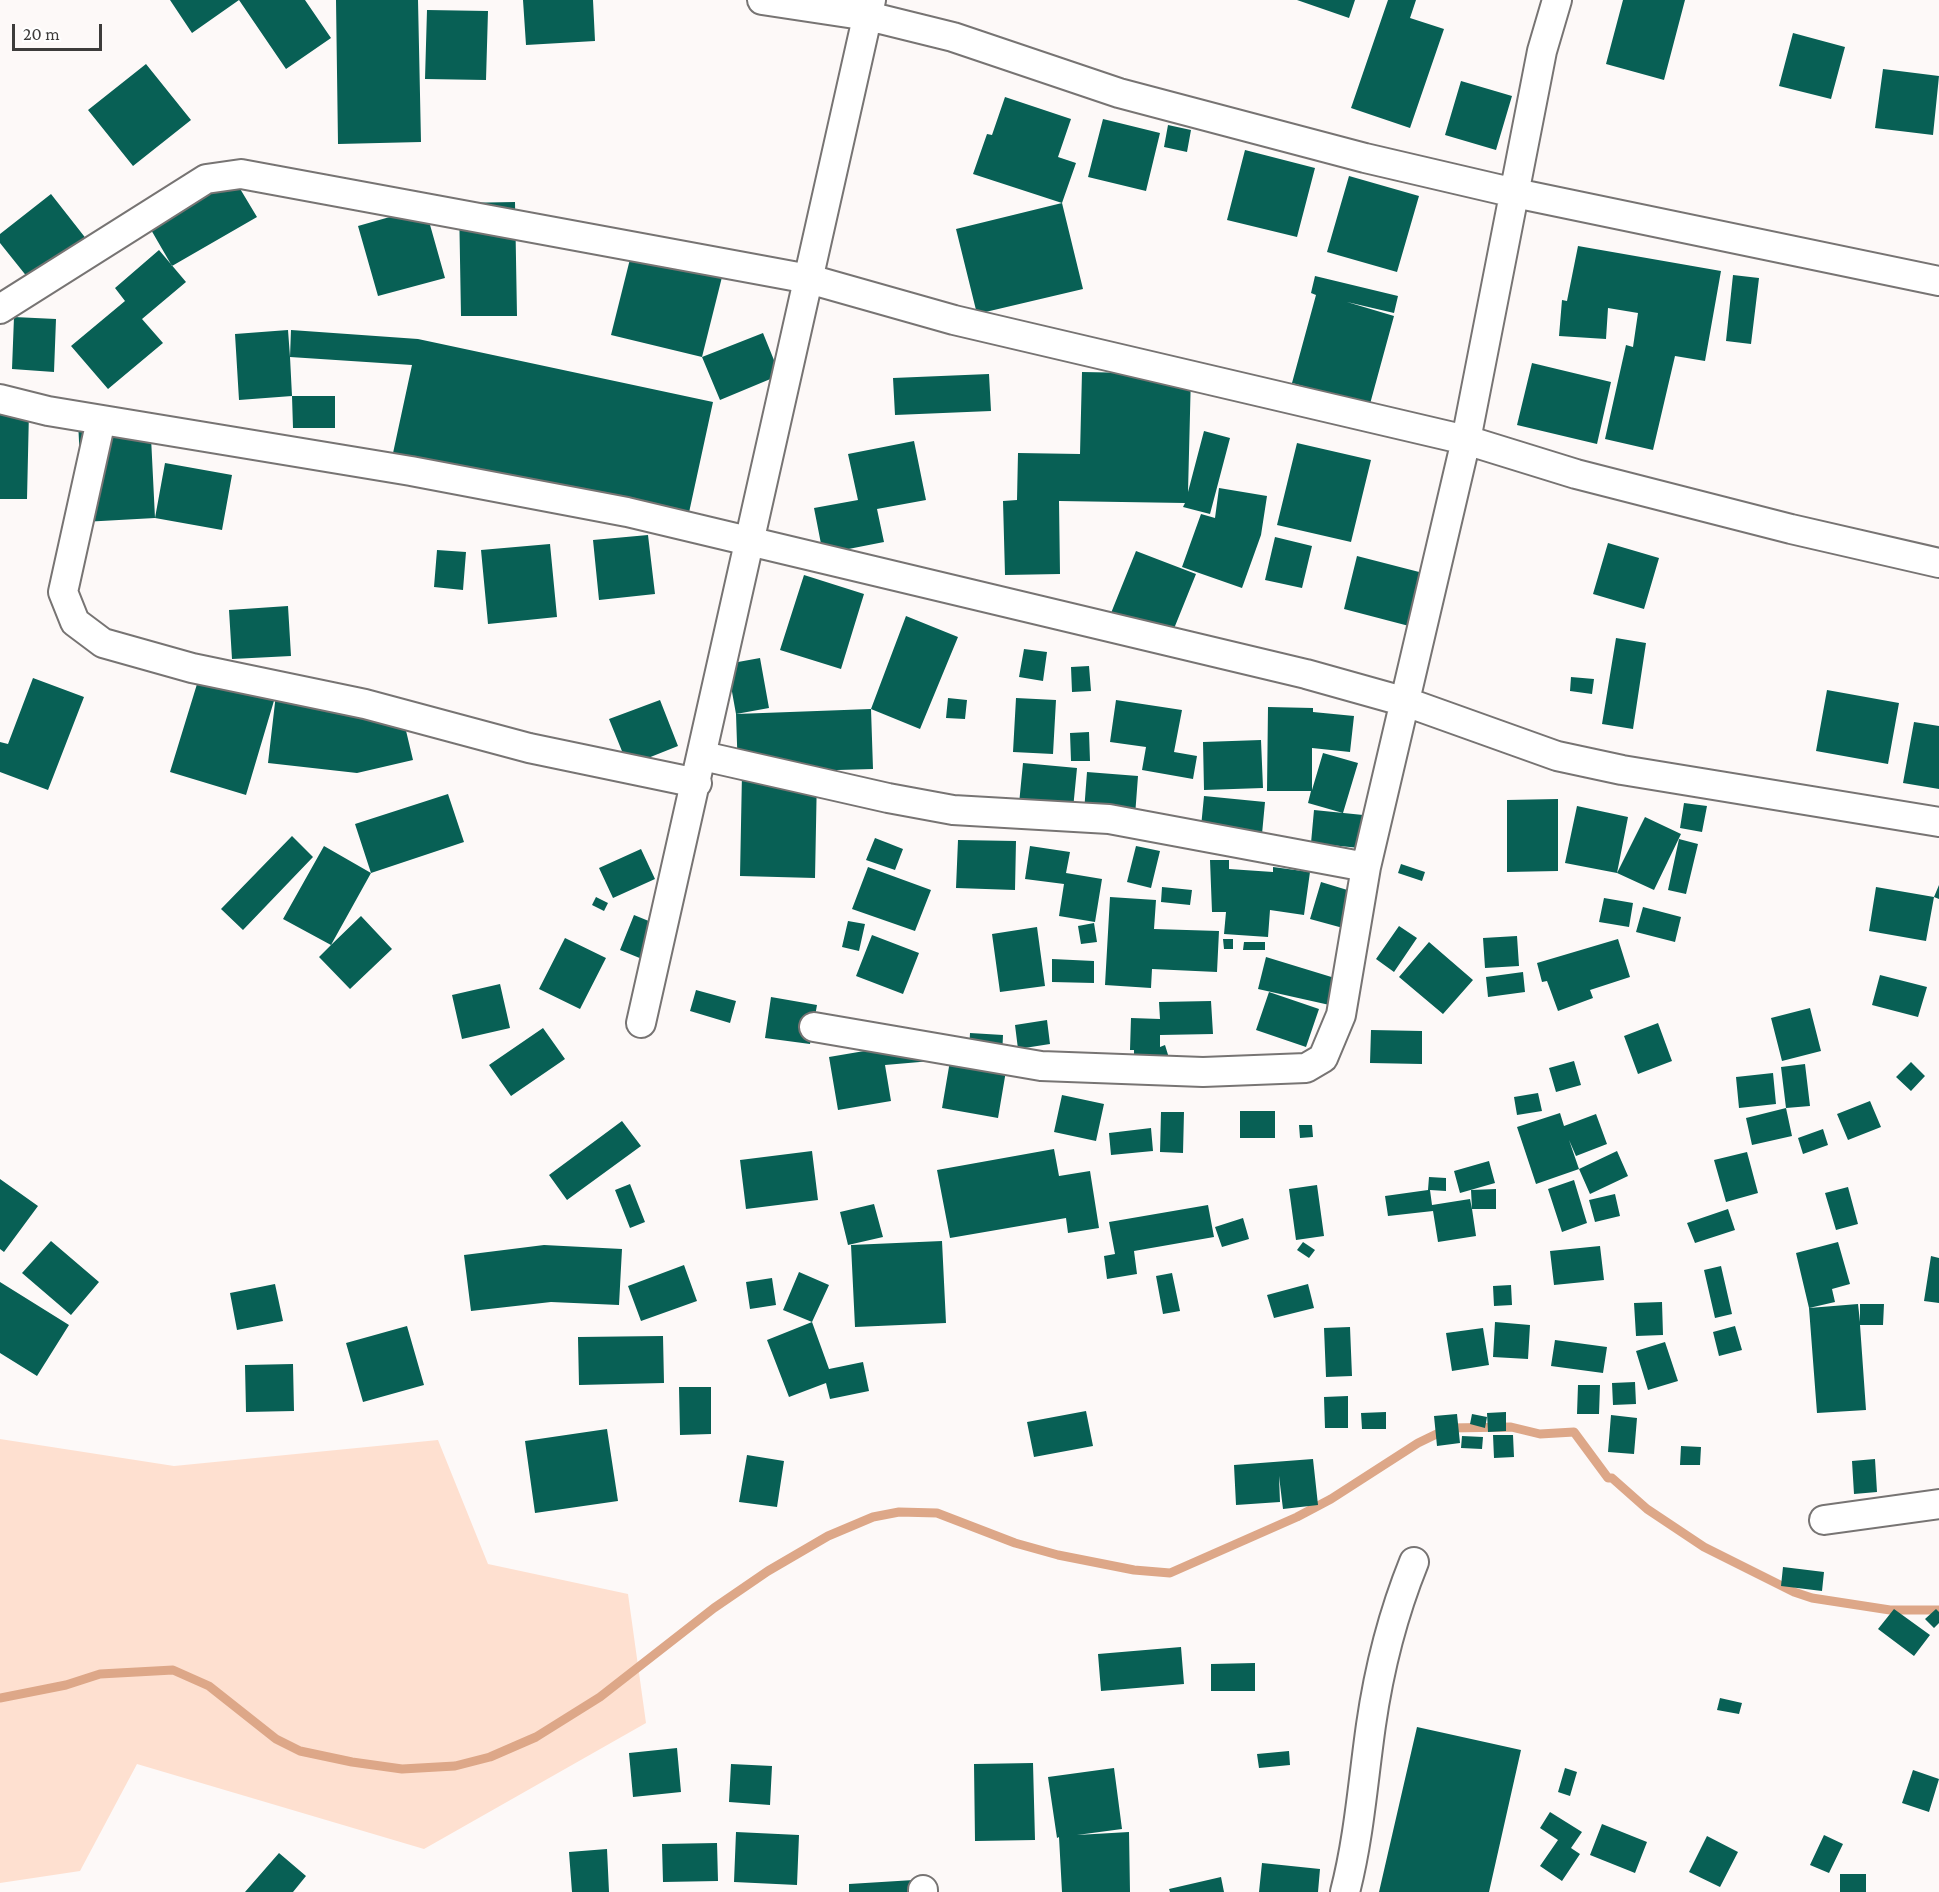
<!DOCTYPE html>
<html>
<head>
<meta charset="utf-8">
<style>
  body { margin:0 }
  #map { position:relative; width:1939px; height:1892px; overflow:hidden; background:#fdf9f8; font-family:"Crimson Pro",serif }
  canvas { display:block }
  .scale { position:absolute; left:12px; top:24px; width:90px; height:27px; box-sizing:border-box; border:3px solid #3d3c3b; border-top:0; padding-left:8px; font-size:18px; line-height:21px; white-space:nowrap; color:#3d3c3b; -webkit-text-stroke:4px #fff; paint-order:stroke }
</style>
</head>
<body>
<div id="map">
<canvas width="1939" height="1892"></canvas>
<div class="scale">20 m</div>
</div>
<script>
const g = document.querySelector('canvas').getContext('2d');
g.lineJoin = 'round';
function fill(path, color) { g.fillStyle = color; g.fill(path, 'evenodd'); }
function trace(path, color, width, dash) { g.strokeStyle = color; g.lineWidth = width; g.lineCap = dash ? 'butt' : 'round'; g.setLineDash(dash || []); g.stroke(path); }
fill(new Path2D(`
  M0,1439L174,1466L438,1440L488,1564L628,1594L646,1723L424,1849L137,1764L80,1871L0,1883Z`), '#fee0d0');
trace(new Path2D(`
  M0,1698L66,1685L100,1674L173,1670L209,1686L276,1739L300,1751L352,1762L402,1769L455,1766L490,1757L536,1737L600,1697L714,1608L768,1571L828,1536L873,1517L899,1512L937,1513L1015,1543L1058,1555L1134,1570L1170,1573L1297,1517L1331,1499L1418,1443L1449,1428L1511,1427L1540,1434L1574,1432L1608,1478H1612L1647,1509L1704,1547L1794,1592L1812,1598L1890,1610H1939`), '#dda788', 9);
fill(new Path2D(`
  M170,0H305L331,38L286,69L239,0L192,33Z
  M336,0H418L421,142L338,144Z
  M523,0H593L595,41L526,45Z
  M1297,0H1355L1349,18Z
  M1388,0H1416L1410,18L1444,29L1410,128L1351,108Z
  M1623,0H1685L1664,80L1606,64Z
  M427,10L488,11L486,80L425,79Z
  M1793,33L1845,47L1831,99L1779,86Z
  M146,64L191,120L133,166L88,110Z
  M1883,69L1939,76L1933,135L1875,128Z
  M1461,81L1512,96L1496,150L1445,135Z
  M1005,97L1071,119L1058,157L1076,163L1062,203L1083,289L977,314L956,229L1062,203L973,174L987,134L992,135Z
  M1103,119L1160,133L1146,191L1088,177Z
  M1168,125L1191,130L1187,152L1164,147Z
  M1245,150L1315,168L1297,237L1227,220Z
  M227,167L257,217L172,266L143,216Z
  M1349,176L1419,196L1397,272L1327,252Z
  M51,194L91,245L36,288L0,243V234Z
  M515,202L517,316H461L459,203Z
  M425,207L445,278L378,296L358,226Z
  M1578,246L1721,271L1705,361L1675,356L1653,450L1605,439L1626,345L1633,347L1638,313L1608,308L1606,339L1559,336L1562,300L1567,301Z
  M159,250L186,282L142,319L163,343L108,389L71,346L125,301L115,288Z
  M631,255L722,277L702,357L611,335Z
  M1733,275L1759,278L1751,344L1726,341Z
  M1315,276L1398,296L1394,313L1347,302L1394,316L1370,404L1292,383L1316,295L1311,293Z
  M14,317L56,319L54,372L12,369Z
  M288,330L290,357L291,330L418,339L713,402L685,531L390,467L412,365L290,357L292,396L239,400L235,334Z
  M763,333L780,375L720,400L702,357Z
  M1532,363L1611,382L1597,444L1517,425Z
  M1082,372L1191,374L1188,492L1204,431L1230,438L1210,514L1183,507L1185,503L1059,501L1060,574L1005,575L1003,501L1017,500L1018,453L1080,454Z
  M989,374L991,411L895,415L893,378Z
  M292,396H335V428H293Z
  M0,411H29L27,499H0Z
  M150,417L155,518L83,522L78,421Z
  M914,441L926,500L877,509L884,542L823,554L814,508L858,500L848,454Z
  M1297,443L1371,460L1351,542L1277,525Z
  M165,463L232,475L222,530L155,518Z
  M1219,488L1267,496L1261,535L1242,588L1182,567L1201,514L1215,518Z
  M648,535L655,594L599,600L593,540Z
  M1275,537L1312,546L1302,588L1265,580Z
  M1608,543L1659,558L1644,609L1593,594Z
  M550,544L557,617L488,624L481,550Z
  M437,550L466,552L463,590L434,587Z
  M1136,551L1196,574L1169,641L1109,618Z
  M1357,556L1423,573L1409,626L1344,609Z
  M804,575L864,594L841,669L780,650Z
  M288,606L291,656L232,659L229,610Z
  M906,616L958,637L920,729L871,709L873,769L766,772L817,774L815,878L740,876L742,773H738L736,714L727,664L760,658L769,708L736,714L871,709Z
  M1616,638L1646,643L1633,729L1602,724Z
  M1024,649L1047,652L1043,681L1019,677Z
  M1089,666L1091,691L1072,692L1071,667Z
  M201,671L276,694L246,795L170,772Z
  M1571,677L1594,679L1592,694L1570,691Z
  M33,678L84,697L48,790L0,772V742L8,744Z
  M1827,690L1899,703L1888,764L1816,751Z
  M276,694L365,704L398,697L413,760L357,773L268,763Z
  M948,698L967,700L965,719L946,718Z
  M1016,698L1056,700L1053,754L1013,752Z
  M660,700L678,746L628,766L609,719Z
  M1116,700L1182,710L1174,752L1197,756L1193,779L1142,770L1146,747L1110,742Z
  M1268,707L1313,708V712L1354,716L1350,752L1312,748V790L1323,753L1358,763L1343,813L1308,803L1311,791H1267Z
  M1914,722L1939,726V789L1903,783Z
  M1089,732L1090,761H1071L1070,733Z
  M1261,740L1263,788L1204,790L1203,742Z
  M1023,763L1077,768L1073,809L1019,804Z
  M1087,772L1138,776L1135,816L1084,812Z
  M448,794L464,842L371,873L331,945L361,916L392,949L350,989L319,957L331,945L283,919L324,846L371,873L355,824Z
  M1204,796L1265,802L1262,834L1201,827Z
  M1558,799V871L1507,872V800Z
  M1684,803L1707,806L1702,832L1680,828Z
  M1577,806L1628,817L1617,873L1645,817L1681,834L1654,890L1617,873L1565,863Z
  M1314,810L1373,816L1369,849L1311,843Z
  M292,836L313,857L243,930L221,909Z
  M875,838L903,849L895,870L866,860Z
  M1679,839L1698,844L1686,894L1668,890Z
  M958,840L1016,841L1015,890L956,888Z
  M1030,846L1070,852L1066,873L1102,879L1095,922L1059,916L1064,884L1025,879Z
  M1136,846L1160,851L1151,888L1127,882Z
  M641,849L655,879L613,898L599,868Z
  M1210,860H1229V869L1273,872V867L1310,872L1304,915L1270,910L1268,937L1224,934L1226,912H1212Z
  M1401,864L1425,872L1422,881L1398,873Z
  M868,867L931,890L915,931L852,909Z
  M1321,882L1354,892L1343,928L1310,919Z
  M1939,885V899L1934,897L1926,941L1869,931L1876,887L1934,897Z
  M1162,887L1192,890L1190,905L1161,902Z
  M596,897L608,903L604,911L592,905Z
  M1110,897L1156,900L1154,929L1219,931L1217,972L1152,969L1151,988L1105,985Z
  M1604,898L1633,903L1629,927L1599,922Z
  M1643,907L1681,917L1675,942L1636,932Z
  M634,915L661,926L647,961L620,950Z
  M848,921L865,924L859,951L842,947Z
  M1094,923L1097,942L1081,944L1078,926Z
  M1399,926L1417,938L1394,972L1376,959Z
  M1037,927L1045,986L1000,992L992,934Z
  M872,935L919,953L903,994L856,976Z
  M1517,936L1519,966L1485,968L1483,938Z
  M565,938L606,958L580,1009L539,989Z
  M1223,939H1233V949H1224Z
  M1618,939L1630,977L1590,990L1593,998L1558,1011L1547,981L1542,982L1537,963Z
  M1244,942H1265V950H1243Z
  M1429,942L1473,980L1443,1014L1399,977Z
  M1266,957L1338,979L1334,1006L1258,989Z
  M1052,959L1094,961V983L1052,982Z
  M1523,972L1525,992L1488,997L1486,977Z
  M1880,975L1927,987L1918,1017L1872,1005Z
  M500,984L510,1028L462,1039L452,995Z
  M696,990L736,1001L730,1023L690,1011Z
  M1269,992L1319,1009L1306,1047L1256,1030Z
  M771,997L817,1005L810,1044L765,1038Z
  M1211,1001L1213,1034L1160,1035V1047L1165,1045L1169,1058L1134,1064V1050H1130L1131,1018L1160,1019L1159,1002Z
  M1810,1008L1821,1051L1782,1061L1771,1018Z
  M1047,1020L1050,1044L1018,1049L1015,1025Z
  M1658,1023L1672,1061L1638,1074L1624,1036Z
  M543,1028L565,1059L511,1096L489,1065Z
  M1371,1030L1422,1031V1064L1370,1063Z
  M970,1033L1003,1035L1002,1058L1008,1059L998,1118L942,1108L952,1049L969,1052Z
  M882,1048L943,1060L885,1065L891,1101L838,1110L829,1057Z
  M1574,1061L1581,1085L1556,1092L1549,1068Z
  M1911,1062L1925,1076L1911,1091L1896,1077Z
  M1805,1064L1810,1106L1786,1108L1781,1067Z
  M1773,1073L1776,1104L1739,1108L1736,1077Z
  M1538,1093L1542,1111L1517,1115L1514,1097Z
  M1062,1095L1104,1104L1096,1141L1054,1132Z
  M1870,1101L1881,1127L1848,1140L1837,1114Z
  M1786,1108L1792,1136L1752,1145L1746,1118Z
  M1240,1111H1275V1138H1240Z
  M1161,1112H1184L1183,1153L1160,1152Z
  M1560,1113L1564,1126L1596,1114L1607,1144L1576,1156L1569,1140L1579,1169L1536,1184L1517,1127Z
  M622,1121L641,1146L567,1200L549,1175Z
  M1299,1125H1312L1313,1137L1300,1138Z
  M1151,1128L1153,1151L1111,1155L1109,1133Z
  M1823,1129L1828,1145L1803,1154L1798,1138Z
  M1054,1149L1059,1176L1090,1171L1099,1228L1068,1233L1066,1218L950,1238L937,1170Z
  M812,1151L818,1200L746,1209L740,1160Z
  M1617,1151L1628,1176L1590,1194L1579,1169Z
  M1747,1152L1758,1193L1726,1202L1714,1160Z
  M1489,1161L1495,1183L1460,1193L1454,1171Z
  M1429,1177L1446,1178V1191L1430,1190L1432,1205L1470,1199L1472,1209L1471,1190L1496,1189V1209H1472L1476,1236L1438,1242L1433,1211L1388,1216L1385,1196L1428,1190Z
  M0,1179L38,1206L4,1252L0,1249Z
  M1574,1180L1587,1223L1562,1232L1548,1189Z
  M630,1184L645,1222L630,1228L615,1190Z
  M1317,1185L1324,1236L1296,1240L1289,1189Z
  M1848,1187L1858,1224L1836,1230L1825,1193Z
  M1615,1194L1620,1216L1595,1222L1589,1200Z
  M874,1204L883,1237L848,1245L840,1212Z
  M1208,1205L1214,1237L1134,1251L1137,1274L1107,1279L1104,1256L1115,1254L1109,1222Z
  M1728,1209L1735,1230L1695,1243L1687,1223Z
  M1243,1218L1249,1239L1222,1247L1215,1227Z
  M51,1241L99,1282L71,1315L22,1273Z
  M942,1241L946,1323L855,1327L851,1245Z
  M1303,1242L1315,1250L1309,1258L1297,1250Z
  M1838,1242L1850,1284L1832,1289L1835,1302L1809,1308L1858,1304L1860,1322V1304H1884L1883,1325H1860L1866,1410L1817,1413L1809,1308L1796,1253Z
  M544,1245L622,1249L619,1305L551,1302L471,1311L464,1255Z
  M1600,1246L1604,1280L1554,1285L1550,1251Z
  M1931,1256L1939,1258V1303L1924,1301Z
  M684,1265L697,1301L641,1321L628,1286Z
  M1721,1266L1732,1314L1715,1318L1704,1270Z
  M799,1272L829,1285L812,1322L783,1310Z
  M1172,1273L1180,1311L1163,1314L1156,1276Z
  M772,1278L776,1305L750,1309L746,1282Z
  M0,1282L69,1325L37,1376L0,1353Z
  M275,1284L283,1321L237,1330L230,1293Z
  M1308,1284L1314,1308L1274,1318L1267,1295Z
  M1511,1285L1512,1305L1494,1306L1493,1286Z
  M1662,1302L1663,1335L1636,1336L1634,1303Z
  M812,1322L829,1369L863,1362L869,1391L830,1399L826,1383L789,1397L767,1340Z
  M1495,1322L1530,1325L1528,1359L1493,1357Z
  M407,1326L424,1385L363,1402L346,1343Z
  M1735,1326L1742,1350L1719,1356L1713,1332Z
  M1350,1327L1352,1376L1326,1377L1324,1328Z
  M1483,1328L1489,1365L1452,1371L1446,1333Z
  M663,1336L664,1383L579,1385L578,1337Z
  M1555,1340L1607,1347L1603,1373L1551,1366Z
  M1665,1342L1678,1381L1648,1390L1636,1351Z
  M293,1364L294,1411L246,1412L245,1365Z
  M1635,1382L1636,1404L1613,1405L1612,1383Z
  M1578,1385H1600L1599,1414H1577Z
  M679,1387H711V1434L680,1435Z
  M1348,1396V1428H1325L1324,1397Z
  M1086,1411L1093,1446L1034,1457L1027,1422Z
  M1386,1412V1429H1362L1361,1413Z
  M1506,1412V1431L1488,1432L1487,1413Z
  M1457,1414L1460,1443L1437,1446L1434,1416Z
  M1472,1414L1487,1417L1485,1428L1470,1424Z
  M1611,1415L1637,1418L1634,1454L1608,1452Z
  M607,1429L618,1501L535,1513L525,1441Z
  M1493,1435H1513L1514,1457L1494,1458Z
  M1462,1436L1483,1437L1482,1449L1461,1448Z
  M1681,1446L1701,1447L1700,1465H1680Z
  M747,1455L784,1461L777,1507L739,1502Z
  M1313,1459L1318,1505L1283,1509L1279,1476L1280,1502L1236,1505L1234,1465Z
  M1875,1459L1877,1492L1854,1494L1852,1461Z
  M1783,1567L1824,1572L1822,1591L1781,1586Z
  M1894,1609L1930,1635L1914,1656L1878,1629Z
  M1936,1609L1939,1612V1623L1934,1628L1925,1619Z
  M1181,1647L1184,1684L1101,1691L1098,1654Z
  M1255,1663V1691H1211V1664Z
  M1720,1698L1742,1703L1739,1714L1717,1710Z
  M1417,1727L1521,1750L1489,1892H1379Z
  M677,1748L681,1792L633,1797L629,1753Z
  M1289,1751L1290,1765L1259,1768L1257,1754Z
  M1033,1763L1035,1840L975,1841L974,1764Z
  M731,1764L772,1766L770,1805L729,1802Z
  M1114,1768L1122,1829L1077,1835L1129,1832L1130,1892H1062L1059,1837L1057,1838L1048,1777Z
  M1565,1768L1577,1772L1570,1796L1558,1792Z
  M1913,1770L1939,1779L1929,1812L1902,1803Z
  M1550,1812L1582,1832L1571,1848L1580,1854L1562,1881L1540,1866L1558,1840L1540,1828Z
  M1602,1824L1647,1842L1635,1873L1590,1855Z
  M736,1832L799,1835L797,1885L734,1882Z
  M1824,1835L1843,1844L1829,1873L1810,1865Z
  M1707,1836L1738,1852L1720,1887L1689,1872Z
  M717,1843L718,1881L663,1882L662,1844Z
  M607,1849L609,1892H572L569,1852Z
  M279,1853L306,1876L293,1892H245Z
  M1262,1863L1320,1869L1318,1892H1259Z
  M1840,1874H1866V1892H1840Z
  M1221,1877L1224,1892H1170L1169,1889Z
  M914,1880L915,1892H849V1884Z`), '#086055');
const minor = new Path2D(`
  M762,0L868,16L953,37L1119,93L1365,158L1515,193L1939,281
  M0,309L206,179L241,174L809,279L954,320L1466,440L1576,474L1791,529L1939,563
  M0,399L48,411L411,471L627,512L1306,674L1406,702L1557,756L1622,770L1939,822
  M101,420L63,592L75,622L103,643L192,668L365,704L529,748L697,783
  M703,756L888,798L953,810L1109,819L1366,867
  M641,1023L871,0
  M814,1027L1041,1066L1203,1072L1306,1068L1323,1058L1341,1015L1366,867L1466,440L1542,51L1557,0
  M1824,1520L1939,1504
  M923,1890V1892
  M1345,1892C1359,1838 1363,1781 1371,1725C1379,1669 1393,1614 1414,1562`);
trace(minor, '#777473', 32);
trace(minor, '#fff', 28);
</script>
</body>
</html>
